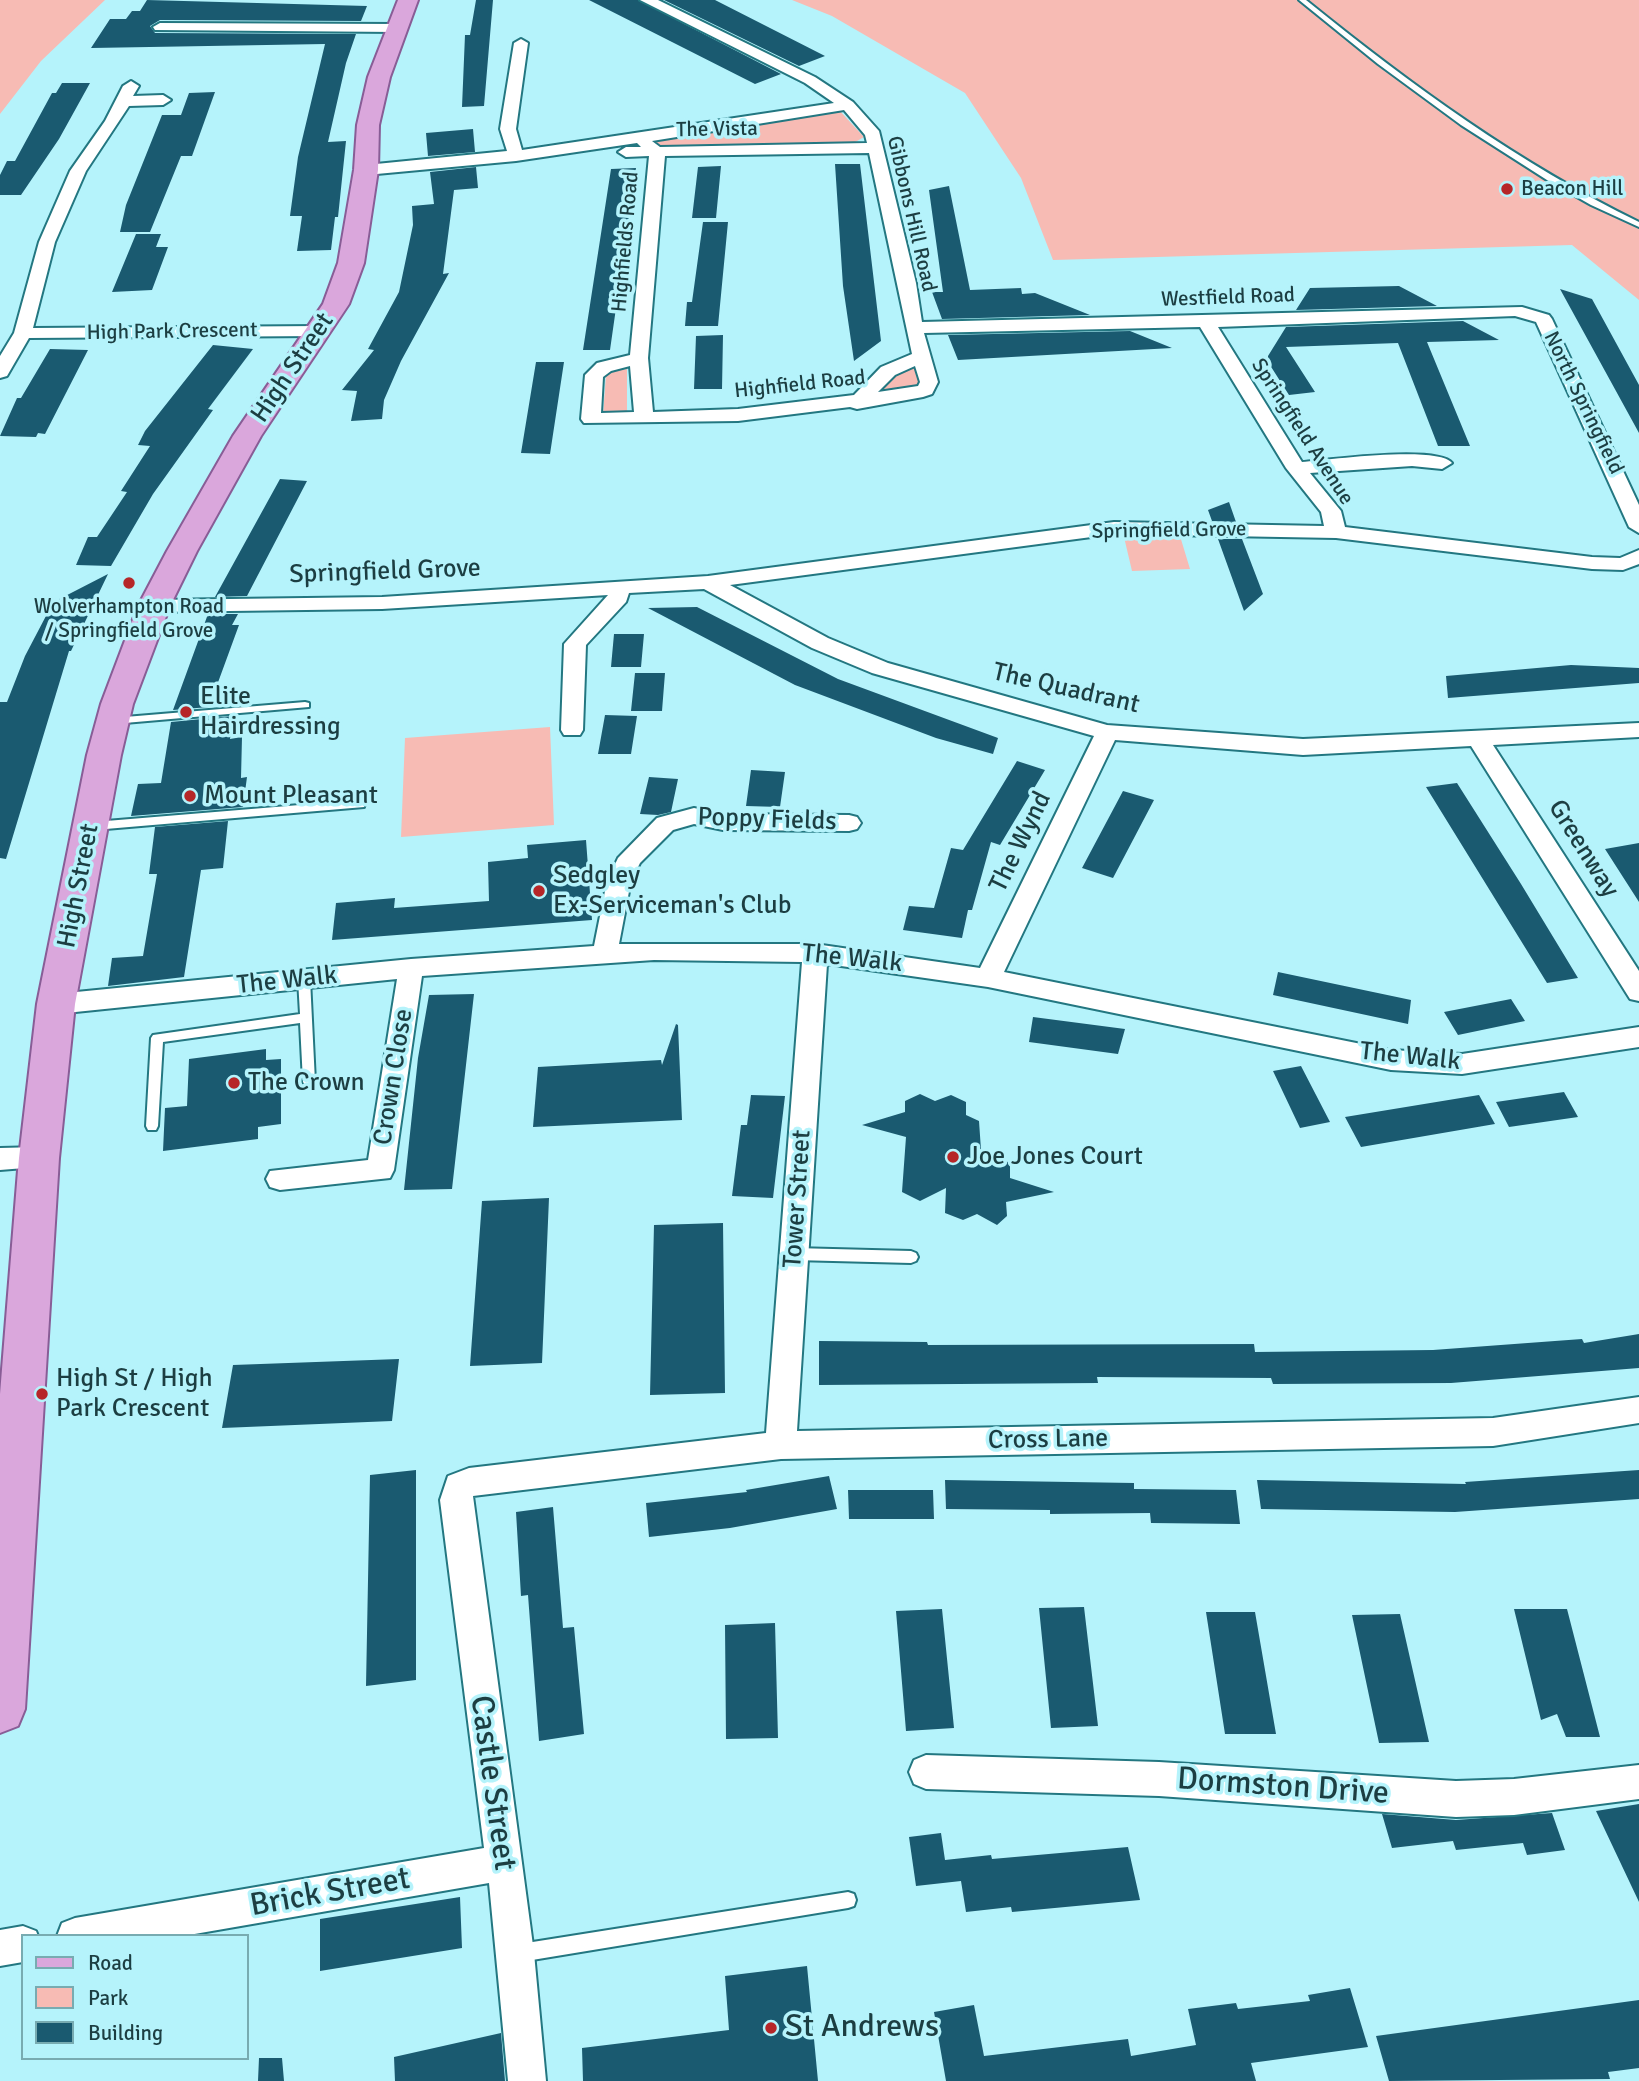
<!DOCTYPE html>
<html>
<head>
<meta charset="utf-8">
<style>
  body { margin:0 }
  #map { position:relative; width:1639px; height:2081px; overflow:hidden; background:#b5f3fb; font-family:Signika,sans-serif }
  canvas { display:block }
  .legend { position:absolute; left:21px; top:1934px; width:228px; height:126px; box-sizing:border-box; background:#b5f3fb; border:2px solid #78abb1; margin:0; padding:9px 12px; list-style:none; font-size:21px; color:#1c3e42 }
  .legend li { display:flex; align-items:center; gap:14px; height:35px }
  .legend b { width:35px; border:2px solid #78abb1 }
</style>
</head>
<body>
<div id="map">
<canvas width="1639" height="2081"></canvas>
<ul class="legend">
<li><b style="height:9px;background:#daa7dc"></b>Road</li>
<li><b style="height:19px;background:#f7bbb4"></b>Park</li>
<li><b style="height:19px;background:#1a5a70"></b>Building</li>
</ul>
</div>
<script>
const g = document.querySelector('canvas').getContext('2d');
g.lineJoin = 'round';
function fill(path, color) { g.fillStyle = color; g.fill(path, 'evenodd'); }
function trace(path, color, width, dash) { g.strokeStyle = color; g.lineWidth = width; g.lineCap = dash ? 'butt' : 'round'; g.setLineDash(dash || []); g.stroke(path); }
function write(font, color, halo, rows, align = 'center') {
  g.font = font + ' Signika,sans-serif'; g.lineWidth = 7; g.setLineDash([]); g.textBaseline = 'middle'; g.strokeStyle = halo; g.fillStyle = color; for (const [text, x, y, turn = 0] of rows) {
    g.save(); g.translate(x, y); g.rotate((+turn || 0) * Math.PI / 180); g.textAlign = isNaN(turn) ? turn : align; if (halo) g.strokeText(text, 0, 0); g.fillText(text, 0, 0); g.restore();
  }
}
fill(new Path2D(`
  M0,0H105L41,61L0,114Z
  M792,0H1639V300L1572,245L1053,260L1021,178L965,93L832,16Z
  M839,110L864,137L850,145L663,148L649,138Z
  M916,365L923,383L914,388L873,394L889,376Z
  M627,369V414L603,415L606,375L608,371Z
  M1180,536L1190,569L1132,571L1124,537Z
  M550,727L554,825L401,837L405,738Z`), '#f7bbb4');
fill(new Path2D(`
  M147,0L367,6L361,21L160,20L150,26L155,33L356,34L346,63L328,142L346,141L338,217H335L331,250L297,251L302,216H290L298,157L325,44L91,48L110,19H126L132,11H140Z
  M476,0H493L484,106L462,107L465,35H470Z
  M589,0H638L781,74L755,84Z
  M664,0H715L825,56L799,66Z
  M62,83H90L59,139L21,195H0V175L7,161H15L52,93H56Z
  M215,92L192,156H181L150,232H120L126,205L162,115H181L189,93Z
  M473,129L475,152L428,156L426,133Z
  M835,164H860L881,341L854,361L843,286Z
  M721,166L716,218H692L698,167Z
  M476,167L478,188L454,190L443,274L449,273L401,361L384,400L382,419L351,421L357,391L342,390L374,350L368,349L399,292L413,225L412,206L434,204L430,172Z
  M636,168L610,350H583L611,169Z
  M949,186L970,290L1021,288L1022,294L1035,293L1090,315L942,319L932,292H943L929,190Z
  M703,222H728L718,326H685L687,302H692Z
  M136,234H161L156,247H168L152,290L112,292Z
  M1399,286L1437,306L1296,310L1310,288Z
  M1560,289L1592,299L1639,385V433Z
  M1463,321L1499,340L1427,342L1470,446H1438L1398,343L1286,347L1315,392L1289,395L1268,362V356L1286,327Z
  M1130,331L1172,348L958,360L948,335Z
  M723,335L722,389H694L696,336Z
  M213,345L253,349L208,409L213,410L153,494L111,566L76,565L88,537H97L127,492L121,491L150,446L138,445L145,431Z
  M50,349L88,350L45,434L38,433L36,437L0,436L17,398H21Z
  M536,362H564L550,454L521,453Z
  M280,479L307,481L247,596L215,597Z
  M1229,502L1236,522L1212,521L1208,510Z
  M1218,539H1242L1263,594L1244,611Z
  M108,574L71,651H69L6,859L0,858V702H7L25,656L47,614L40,609Z
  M697,607L838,679L998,738L993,754L936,738L795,685L648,608Z
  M208,614H238L232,625H239L209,707L173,710Z
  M614,634H644L641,667H611Z
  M1571,665L1639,668V683L1448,698L1446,676Z
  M635,673H665L662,711H631Z
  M605,715L637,716L631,754H598Z
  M233,716L230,739L242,737L241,778L247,777L243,807L131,816L138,784L161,783L171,722Z
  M1017,761L1045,770L1000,845L991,842L972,910H968L962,938L903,930L909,906L934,908L951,848L963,850Z
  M751,770L785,772L780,807L746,806Z
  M649,777L678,779L671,812L658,815L640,814Z
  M1457,783L1521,884L1578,978L1547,983L1426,787Z
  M1123,791L1154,800L1113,878L1082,868Z
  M228,821L223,868L201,870L184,977L108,986L112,958L143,956L157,874H149L155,827Z
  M586,840L592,920L332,940L336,903L395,898L394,908L489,901L488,862L528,858L527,845Z
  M1639,843V902L1605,849Z
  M1278,972L1411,1000L1408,1024L1273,995Z
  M474,994L452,1189L404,1190L418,1058L429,995Z
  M1511,999L1525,1021L1458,1035L1444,1012Z
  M1033,1017L1125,1029L1118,1054L1029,1042Z
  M676,1024L678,1025L682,1120L533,1127L538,1067L661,1060L662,1065Z
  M266,1049V1060L281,1059V1124L258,1127V1139L163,1151L165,1108L187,1106L189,1059Z
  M1301,1066L1330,1122L1300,1128L1273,1071Z
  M1564,1092L1578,1117L1509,1127L1496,1102Z
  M920,1094L935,1101L951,1095L966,1102V1115L979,1121L981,1150L1010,1163V1178L1054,1192L1006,1202L1007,1216L997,1225L977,1214L963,1220L945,1213L946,1188L920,1201L902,1192L906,1137L862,1125L905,1112V1101Z
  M751,1095L785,1096L773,1198L732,1196L741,1125H747Z
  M1479,1095L1495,1124L1361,1147L1345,1117Z
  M549,1198L542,1363L470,1366L482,1201Z
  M723,1223L725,1393L650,1395L654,1225Z
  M1639,1334V1368L1451,1383L1273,1384L1271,1378L1097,1377L1098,1383L819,1385V1341L927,1342L928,1345L1254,1344L1255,1352L1433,1350L1582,1339L1584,1343Z
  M399,1359L392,1421L222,1428L233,1365Z
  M416,1470V1680L366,1686L370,1475Z
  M1639,1470V1499L1455,1512L1261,1509L1257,1480L1466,1484L1465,1482Z
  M829,1476L837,1509L730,1528L649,1537L646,1503L747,1492L746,1490Z
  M945,1480L1134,1483V1489L1236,1490L1240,1524L1151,1523L1150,1513L1050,1514V1510L946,1509Z
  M848,1490H933L934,1519H849Z
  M553,1507L563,1628L574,1627L584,1734L539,1741L528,1595L521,1596L516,1512Z
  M1084,1607L1098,1726L1051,1728L1039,1608Z
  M942,1609L954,1728L906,1731L896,1611Z
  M1514,1609H1567L1600,1737H1566L1557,1714L1541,1720Z
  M1206,1612H1255L1276,1734H1225Z
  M1400,1614L1429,1742L1379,1743L1352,1615Z
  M775,1623L778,1738L726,1739L725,1625Z
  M1639,1804V1902L1596,1811Z
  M1552,1813L1565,1850L1527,1855L1523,1843L1456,1850L1453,1841L1392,1848L1382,1814L1456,1820Z
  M941,1833L945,1860L991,1855L992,1859L1128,1847L1140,1900L1012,1912L1011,1907L966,1912L961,1881L916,1886L909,1837Z
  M460,1897L462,1948L320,1971V1919Z
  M807,1966L818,2081H583L582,2048L729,2030L725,1976Z
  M1350,1988L1368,2047L1251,2063L1256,2081H946L934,2012L974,2005L984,2056L1128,2039L1131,2056L1196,2045L1188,2009L1236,2003L1238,2009L1310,2001L1308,1995Z
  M1639,2000V2068L1608,2072L1610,2079L1389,2081L1376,2036Z
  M501,2033L505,2081H395L394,2057Z
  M259,2058H282L284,2081H258Z`), '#1a5a70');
const lane = new Path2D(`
  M1299,0H1306C1411,85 1518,163 1639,222V227L1591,205L1547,180L1461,125L1378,64Z
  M305,702L309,703V707L113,724L108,721L113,718Z
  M360,800L364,801L365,804L364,807L94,830L88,826L94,822Z
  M304,975L310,979L315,1082L313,1085H305L303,1082L300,1023L163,1042L158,1126L156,1130H148L146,1126L151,1038L153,1035L300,1014L298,979Z
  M794,1248L911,1251L916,1253L918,1257L916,1261L911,1263L794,1260L789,1258L787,1254L789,1250Z
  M848,1892L854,1894L856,1900L854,1906L848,1908L520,1962L514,1959L511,1953L514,1947L520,1944Z`);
const street = new Path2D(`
  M640,0H658L815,77L853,102L879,131L916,283L922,322L1522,307L1549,315L1552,319L1639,505V533L1629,527L1536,322L1515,316L1218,327L1302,462C1327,460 1438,445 1452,463L1442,469L1412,466L1310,473L1341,511L1345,527L1592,557L1620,558L1639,550V564L1623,570L1592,569L1336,538L1114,534L730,585L828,638L888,663L1107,725L1303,739L1639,723V737L1493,745L1639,971V1001L1630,999L1471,746L1303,755L1115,740L1004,972L1391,1050L1462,1054L1639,1027V1047L1462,1074L1391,1070L988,987L827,964L797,1431L1493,1418L1639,1397V1423L1493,1446L781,1459L473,1496L534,1953L546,2081H508L489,1883L183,1936H57L62,1923L75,1918L484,1848L440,1500L448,1476L469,1468L766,1433L802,962L654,960L422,976L394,1170L390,1178L280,1190L270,1187L266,1179L270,1171L368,1160L397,979L56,1014L47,1011L43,1004L47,997L56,994L411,959L594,946L607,881L618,858L657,818L694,808L723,814L849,815L857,817L861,823L857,829L849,831L723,830L694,824L673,830L640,863L631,881L619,944H815L980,968L1094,736L872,673L812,648L704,589L629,593L626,602L586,645L583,730L580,735H564L561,730L564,644L608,595L382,609L154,612L143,606L154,600L382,597L708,576L1114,522L1324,526L1321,512L1286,468L1200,327L924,333L938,382L932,394L923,397L857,409L850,407L738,421L584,423L581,419L585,375L597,363L630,355L649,156L626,157L618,152L626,147H641L637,143L516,161L366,175L358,170L366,165L507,151L500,129L514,43L521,39L528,43L516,129L522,150L834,103L805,83ZM844,110L865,135L867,143L660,147L652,141ZM869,153L912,354L881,367L854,395L738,409L653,412L648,358L665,156ZM630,366L634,412L601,413L603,377L611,371ZM915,366L920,382L918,386L878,392L895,375Z
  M160,23L396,24L403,28L396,32L155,30L153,27Z
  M131,81L139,86L133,96L163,95L171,100L163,105L129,106L86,171L55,242L33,328L320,326L329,331L320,336L29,338L7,376L0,378V356L14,333L39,242L70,171L105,121L123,86Z
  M39,1147L49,1150L53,1158L49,1166L0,1170V1148Z
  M926,1755L1159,1762L1456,1781L1514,1779L1639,1765V1799L1514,1815L1456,1817L1159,1796L926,1789L914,1784L909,1772L914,1760Z
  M23,1926L36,1931L38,1936H23V1962L0,1966V1930Z`);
const primary = new Path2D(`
  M398,0H418L390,77L379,125L378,170L364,263L349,304L261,436L197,551L170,606L133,704L121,755L75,1004L59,1158L25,1709L18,1726L0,1733V1394L19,1158L37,1004L87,755L101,704L138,606L167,551L233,436L323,304L338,263L354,170L357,125L368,77Z`);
trace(lane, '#237781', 4);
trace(street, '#237781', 4);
trace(primary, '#885d96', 4);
fill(lane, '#fff');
fill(street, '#fff');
fill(primary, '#daa7dc');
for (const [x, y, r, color] of [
  [1507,189,7,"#b62628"],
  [129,583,7,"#b62628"],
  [186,712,7,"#b62628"],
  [190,796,7,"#b62628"],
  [539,891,7,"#b62628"],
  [234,1083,7,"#b62628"],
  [953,1157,7,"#b62628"],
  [42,1394,7,"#b62628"],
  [771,2028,7,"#b62628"]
]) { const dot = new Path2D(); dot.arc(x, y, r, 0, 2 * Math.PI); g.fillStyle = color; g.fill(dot); trace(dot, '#b5f3fb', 2.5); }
write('21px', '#1c3e42', '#b5f3fb', [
  ["The Vista",717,130,-1],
  ["Gibbons Hill Road",911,214,77],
  ["Highfields Road",626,242,-85],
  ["Westfield Road",1228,298,-2],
  ["High Park Crescent",172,332,-1],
  ["Highfield Road",800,385,-6],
  ["North Springfield",1583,403,64],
  ["Springfield Avenue",1302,432,57],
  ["Springfield Grove",1169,531,-1]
]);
write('21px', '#1c3e42', '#b5f3fb', [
  ["Beacon Hill",1521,189],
  ["Wolverhampton Road",129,607,"center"],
  ["/ Springfield Grove",129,631,"center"]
], 'left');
write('26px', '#1c3e42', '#b5f3fb', [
  ["High Street",293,368,-56],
  ["Springfield Grove",385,572,-2],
  ["The Quadrant",1066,689,13],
  ["Poppy Fields",767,820,2],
  ["The Wynd",1021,842,-64],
  ["Greenway",1583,849,58],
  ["High Street",79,886,-79],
  ["The Walk",852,959,6],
  ["The Walk",287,981,-6],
  ["The Walk",1410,1057,6],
  ["Crown Close",394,1077,-81],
  ["Tower Street",798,1199,-86],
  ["Cross Lane",1048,1440,-1]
]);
write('26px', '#1c3e42', '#b5f3fb', [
  ["Elite",200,697],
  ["Hairdressing",200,727],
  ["Mount Pleasant",204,796],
  ["Sedgley",553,876],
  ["Ex-Serviceman's Club",553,906],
  ["The Crown",248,1083],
  ["Joe Jones Court",967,1157],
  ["High St / High",56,1379],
  ["Park Crescent",56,1409]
], 'left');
write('32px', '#1c3e42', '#b5f3fb', [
  ["Castle Street",492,1783,82],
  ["Dormston Drive",1283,1787,4],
  ["Brick Street",330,1893,-10]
]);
write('32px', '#1c3e42', '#b5f3fb', [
  ["St Andrews",785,2028]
], 'left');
</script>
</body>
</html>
